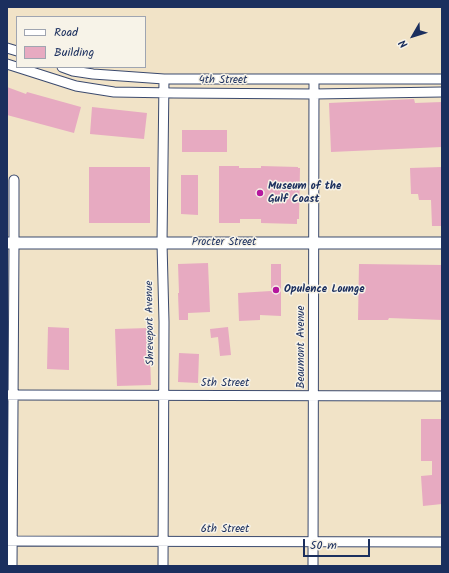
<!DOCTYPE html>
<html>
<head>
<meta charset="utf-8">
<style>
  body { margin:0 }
  #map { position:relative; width:449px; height:573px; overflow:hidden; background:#f1e3c7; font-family:Kalam,sans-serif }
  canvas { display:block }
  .frame { position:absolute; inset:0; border:8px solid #1b2f5e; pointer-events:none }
  .legend { position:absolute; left:16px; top:16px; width:130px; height:52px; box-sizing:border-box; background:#f7f3e8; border:1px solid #9fa5b1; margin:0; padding:5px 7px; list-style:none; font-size:12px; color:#1b2f5e }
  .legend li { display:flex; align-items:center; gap:8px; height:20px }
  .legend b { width:20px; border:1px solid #9fa5b1 }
  .north { position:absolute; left:393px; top:16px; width:40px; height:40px; -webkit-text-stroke:3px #f7f3e8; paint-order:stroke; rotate:231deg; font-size:11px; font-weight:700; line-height:16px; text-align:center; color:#1b2f5e }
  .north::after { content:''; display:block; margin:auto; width:14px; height:18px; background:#1b2f5e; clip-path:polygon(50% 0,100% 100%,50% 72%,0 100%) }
  .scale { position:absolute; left:303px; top:539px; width:67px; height:18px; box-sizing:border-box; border:2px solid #1b2f5e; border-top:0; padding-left:5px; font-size:12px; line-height:14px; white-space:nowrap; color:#1b2f5e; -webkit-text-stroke:3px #f7f3e8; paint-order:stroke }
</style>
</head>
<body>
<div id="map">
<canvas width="449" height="573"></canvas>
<div class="frame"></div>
<ul class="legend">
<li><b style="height:5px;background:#fff"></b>Road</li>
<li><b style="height:11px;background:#e7aac1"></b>Building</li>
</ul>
<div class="north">N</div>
<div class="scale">50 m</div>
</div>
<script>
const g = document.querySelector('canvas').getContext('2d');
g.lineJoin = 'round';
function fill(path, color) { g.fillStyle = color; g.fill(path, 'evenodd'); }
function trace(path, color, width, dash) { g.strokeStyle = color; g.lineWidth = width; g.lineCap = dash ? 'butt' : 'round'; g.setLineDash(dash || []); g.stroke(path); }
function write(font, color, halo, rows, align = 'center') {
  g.font = font + ' Kalam,sans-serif'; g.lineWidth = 3; g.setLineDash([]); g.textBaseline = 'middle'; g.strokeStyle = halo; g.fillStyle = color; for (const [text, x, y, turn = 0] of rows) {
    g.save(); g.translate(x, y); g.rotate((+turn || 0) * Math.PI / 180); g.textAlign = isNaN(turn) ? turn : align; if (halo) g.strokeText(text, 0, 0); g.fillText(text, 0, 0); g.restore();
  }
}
fill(new Path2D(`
  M7,87L26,94L27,92L81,107L74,133L7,115Z
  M414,99L415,103L442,102V147L331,152L329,103Z
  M92,107L147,113L144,139L90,134Z
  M182,130H227V152H182Z
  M219,166H239V168H261V166L298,167V168H300L299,219H297V224L261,223V219H240V223H219Z
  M89,167H150V223H89Z
  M442,167V226H432L431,200H419L418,194H411L410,168Z
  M181,175H198V215L181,214Z
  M208,263L210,312L188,313V320H179L178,293H179L178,264Z
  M271,264H281V316L260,315V320L239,321L238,293L271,291Z
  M359,264L442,265V320L389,318L388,320H358Z
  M48,327L69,328V370L47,369Z
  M228,327L231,355L220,356L218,337L211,338L210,329Z
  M149,328L151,385L117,386L115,329Z
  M179,353L199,354L198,383L178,382Z
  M421,419H442V504L423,506L421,476L432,475V461H421Z`), '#e7aac1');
const minor = new Path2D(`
  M7,48L17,51
  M7,64L76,86L114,92L174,93L314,94L442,92
  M62,67L73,71L93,74L164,79H442
  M7,395L442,396
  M7,541L442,542
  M12,566L14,243V180
  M163,566L164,322L162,243L164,79
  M313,566L314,79`);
const major = new Path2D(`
  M7,243H442`);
trace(minor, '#3b4a6e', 11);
trace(major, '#3b4a6e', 13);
trace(minor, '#fff', 9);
trace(major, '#fff', 11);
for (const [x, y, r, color] of [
  [260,193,4,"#b5179e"],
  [276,290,4,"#b5179e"]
]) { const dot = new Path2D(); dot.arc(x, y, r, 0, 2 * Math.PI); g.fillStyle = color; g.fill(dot); trace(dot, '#f7f3e8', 1.5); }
write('11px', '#1b2f5e', '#f7f3e8', [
  ["4th Street",223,81],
  ["Procter Street",224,243],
  ["Shreveport Avenue",151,323,-91],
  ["Beaumont Avenue",302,347,-90],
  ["5th Street",225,384],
  ["6th Street",225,530]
]);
write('bold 11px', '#1b2f5e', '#f7f3e8', [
  ["Museum of the",268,187],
  ["Gulf Coast",268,200],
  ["Opulence Lounge",284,290]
], 'left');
</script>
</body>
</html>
